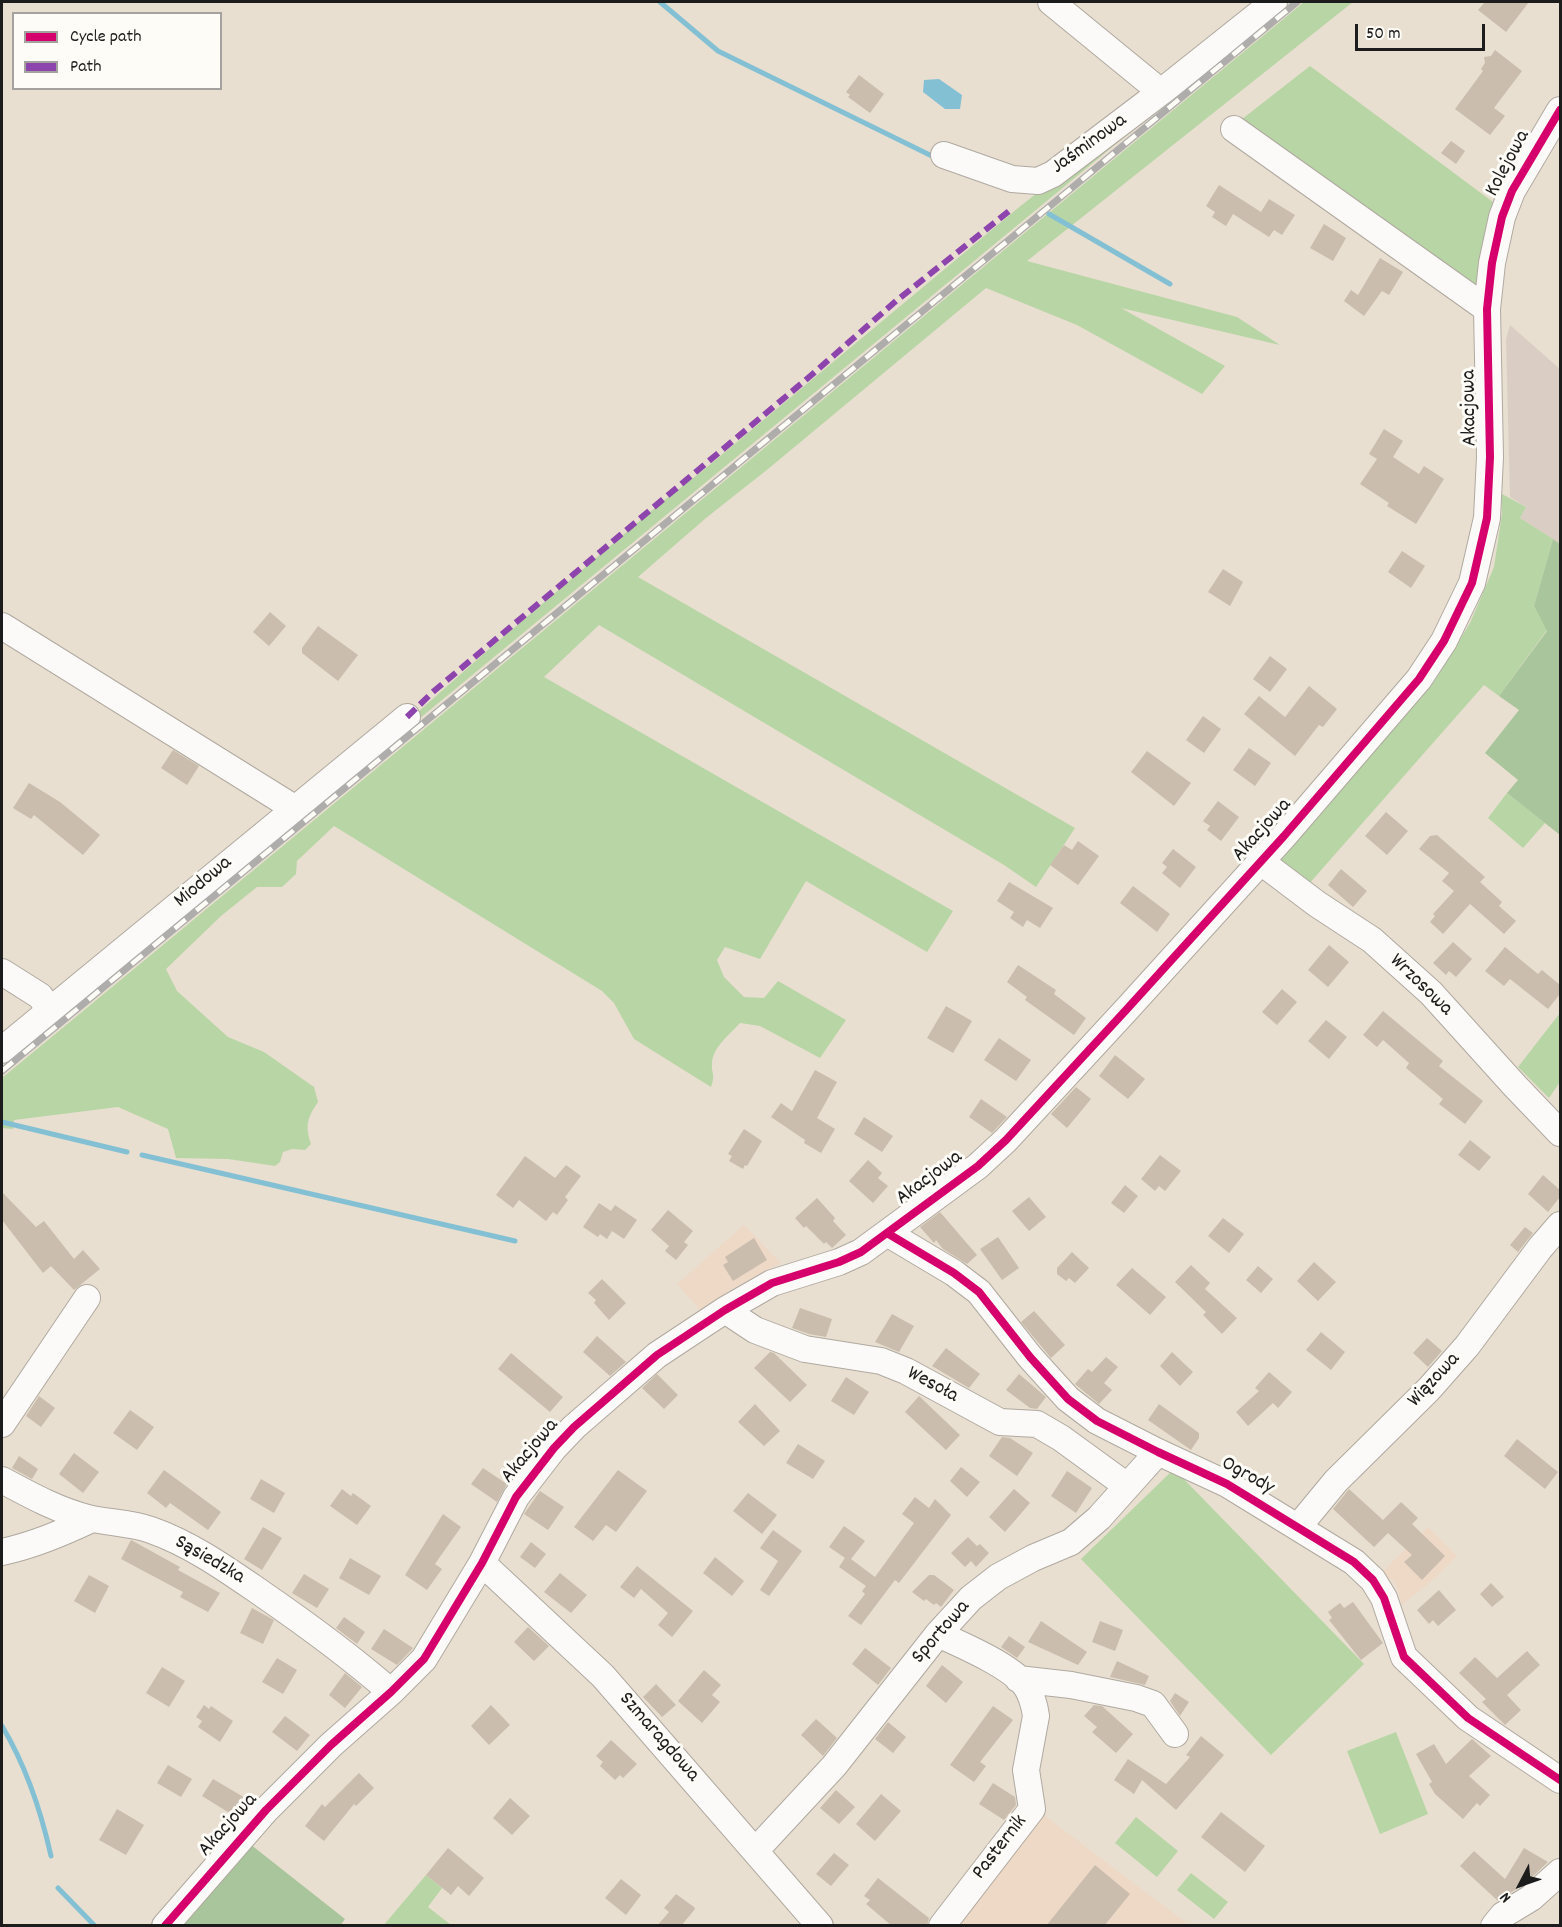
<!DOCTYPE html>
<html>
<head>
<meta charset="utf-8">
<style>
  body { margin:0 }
  #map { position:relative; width:1562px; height:1927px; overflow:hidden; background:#e8dfd0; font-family:Dekko,sans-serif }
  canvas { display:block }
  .frame { position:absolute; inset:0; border:3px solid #1c1c1c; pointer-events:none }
  .legend { position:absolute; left:12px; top:12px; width:210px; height:78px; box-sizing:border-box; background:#fdfcf7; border:2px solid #a3a29f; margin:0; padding:8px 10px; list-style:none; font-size:18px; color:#1c1c1c }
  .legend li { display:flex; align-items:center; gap:12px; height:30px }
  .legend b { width:30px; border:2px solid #a3a29f }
  .north { position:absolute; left:1490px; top:1855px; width:60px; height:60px; -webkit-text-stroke:4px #fdfcf7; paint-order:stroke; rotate:229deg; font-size:16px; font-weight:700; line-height:24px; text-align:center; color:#1c1c1c }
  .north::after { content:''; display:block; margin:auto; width:21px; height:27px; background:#1c1c1c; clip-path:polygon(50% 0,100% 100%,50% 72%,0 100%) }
  .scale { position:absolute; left:1355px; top:24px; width:130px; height:27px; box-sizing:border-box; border:3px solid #1c1c1c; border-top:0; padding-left:8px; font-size:18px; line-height:21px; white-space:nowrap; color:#1c1c1c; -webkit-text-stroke:4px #fdfcf7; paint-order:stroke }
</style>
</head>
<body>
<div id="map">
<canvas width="1562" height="1927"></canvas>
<div class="frame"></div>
<ul class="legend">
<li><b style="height:8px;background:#d6006c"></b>Cycle path</li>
<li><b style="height:8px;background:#8e44ad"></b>Path</li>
</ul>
<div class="north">N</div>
<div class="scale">50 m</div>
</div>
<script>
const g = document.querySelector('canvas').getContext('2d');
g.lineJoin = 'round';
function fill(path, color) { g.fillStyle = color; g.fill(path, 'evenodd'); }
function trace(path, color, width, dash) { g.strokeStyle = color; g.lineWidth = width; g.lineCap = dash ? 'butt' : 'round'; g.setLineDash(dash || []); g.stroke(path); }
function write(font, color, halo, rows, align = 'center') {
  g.font = font + ' Dekko,sans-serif'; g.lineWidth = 6; g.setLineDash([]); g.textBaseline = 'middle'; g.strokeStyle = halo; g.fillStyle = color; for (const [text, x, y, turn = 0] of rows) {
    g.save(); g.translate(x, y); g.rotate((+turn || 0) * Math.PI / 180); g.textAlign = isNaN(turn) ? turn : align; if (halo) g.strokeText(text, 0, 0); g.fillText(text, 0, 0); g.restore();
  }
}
fill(new Path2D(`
  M744,1225L781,1263L735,1287L700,1310L677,1284Z
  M1428,1527L1457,1556L1436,1577L1402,1605L1395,1582L1381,1573Z
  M1040,1812L1189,1925L955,1926Z`), '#eed9c7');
fill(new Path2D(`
  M1510,325L1560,369V544L1520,518L1526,507L1510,497L1506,339Z`), '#dacec4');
fill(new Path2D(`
  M1279,2H1288L2,1063V1054L409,720L488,650L663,501L701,472L1018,208Z
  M1304,2H1353L1027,261L1237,317L1280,345L1121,308L1225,366L1202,394L1077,325L986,288L768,469L706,518L638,577L1075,828L1036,887L1004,865L599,625L544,677L953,911L927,952L806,881L760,959L725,947L717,960L724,977L744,997L764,998L778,981L846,1020L820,1058L760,1026L740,1023C730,1034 713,1047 712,1063C711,1074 716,1074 711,1087L634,1039L614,1003L602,991L334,826L297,861L296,874L282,887H257L221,916L166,969L177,991L228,1037L264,1052L314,1087L318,1102C307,1118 305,1126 311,1144L305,1150L292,1149L283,1152L280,1162L275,1166L228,1159L176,1158L168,1129L118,1107L14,1120L13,1129L2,1128V1078Z
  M1310,66L1493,202L1476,291L1237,123Z
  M1502,494L1526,507L1520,518L1553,539L1534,606L1547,630L1499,696L1484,685L1308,885L1276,861L1340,791L1434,682L1470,623L1494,567L1502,514Z
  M1507,793L1545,823L1523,848L1488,818Z
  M1560,1013V1082L1549,1098L1518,1067Z
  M1174,1469L1364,1664L1271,1755L1081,1559Z
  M1396,1732L1428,1814L1380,1834L1347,1751Z
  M1136,1817L1178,1851L1157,1877L1115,1843Z
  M1191,1873L1228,1902L1214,1919L1177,1890Z
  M426,1875L442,1888L428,1907L451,1925L383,1926Z`), '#b8d5a5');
fill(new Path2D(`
  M1553,539L1560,544V835L1507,793L1518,780L1485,753L1519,710L1499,696L1547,631L1534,606Z
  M250,1844L345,1919L340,1926H180Z`), '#a8c59b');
fill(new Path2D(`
  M939,79L962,95L960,109H945L923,92L924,80Z`), '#83c0d4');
trace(new Path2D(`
  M660,2L718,51L938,159
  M1049,214L1170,284
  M2,1122L127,1152
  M142,1155L515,1241
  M2,1726C26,1766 41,1811 51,1856
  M58,1888L95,1926`), '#83c0d4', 5);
fill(new Path2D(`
  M1485,2H1529L1506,32L1478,10Z
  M1495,50L1522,71L1494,108L1505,116L1490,135L1455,109L1483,71L1481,69L1485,63L1484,57L1491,56Z
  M859,75L884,94L870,113L848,97L850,95L846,92Z
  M1451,141L1465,151L1456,164L1441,153Z
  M1219,185L1261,212L1269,199L1295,215L1282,235L1274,230L1269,237L1233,214L1226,226L1212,217L1215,212L1206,206Z
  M1324,224L1346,238L1333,261L1310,248Z
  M1380,258L1403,272L1389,295L1382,291L1364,316L1344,301L1351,290L1358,295Z
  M1384,429L1403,441L1393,457L1419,474L1424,466L1444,479L1416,524L1387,506L1389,503L1360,484L1377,459L1369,454Z
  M1402,551L1425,566L1411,588L1388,572Z
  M1223,569L1243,582L1230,606L1208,592Z
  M270,612L286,626L269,646L253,632Z
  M318,626L358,655L338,681L302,653V648Z
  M1270,656L1287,669L1270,692L1253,679Z
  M1309,686L1337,709L1323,727L1319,725L1295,756L1244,714L1259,696L1285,717Z
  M1203,716L1221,729L1204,753L1186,740Z
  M1249,748L1271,763L1255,786L1233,770Z
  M173,750L199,766L187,785L161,768Z
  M1147,751L1191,783L1174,806L1131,772Z
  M29,783L60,802L100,835L83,855L34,815L31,819L13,808Z
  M1218,801L1239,817L1221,841L1207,830L1210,826L1203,821Z
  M1386,812L1408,831L1387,855L1365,836Z
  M1437,835L1485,877L1480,882L1502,902L1499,906L1516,921L1504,934L1470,904L1443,934L1430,922L1435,916L1433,914L1454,891L1442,881L1449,873L1419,849L1430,836Z
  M1078,841L1099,856L1078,885L1050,865L1064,845L1072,850Z
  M1173,849L1196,867L1180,888L1162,873L1167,867L1162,863Z
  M1341,869L1367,891L1353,907L1328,885Z
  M1009,882L1053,908L1040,928L1027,920L1023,927L1010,918L1014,912L997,901Z
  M1133,886L1170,914L1157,932L1120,903Z
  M1453,942L1472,959L1456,977L1449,971L1446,975L1433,963Z
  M1329,945L1349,962L1328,987L1308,970Z
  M1505,947L1538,974L1542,970L1560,985V994L1548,1009L1510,979L1504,986L1485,971Z
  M1018,965L1056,990L1054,994L1086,1018L1074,1035L1025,1000L1027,997L1007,982Z
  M1282,989L1297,1002L1277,1025L1262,1012Z
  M946,1006L972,1021L953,1053L927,1038Z
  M1383,1011L1443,1061L1439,1066L1483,1101L1465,1124L1439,1104L1443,1099L1406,1068L1409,1063L1383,1040L1377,1047L1363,1035Z
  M1326,1020L1347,1037L1329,1059L1308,1041Z
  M999,1038L1031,1060L1016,1081L984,1060Z
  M1115,1055L1145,1079L1128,1099L1099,1076Z
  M815,1070L837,1082L817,1118L835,1129L821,1153L804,1143L805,1140L771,1117L781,1103L792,1111Z
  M1076,1087L1091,1099L1067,1128L1051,1114Z
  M981,1099L1007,1117L992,1133L969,1117Z
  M864,1117L893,1136L882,1152L854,1134Z
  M744,1129L762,1141L747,1166L745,1165L743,1169L729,1161L732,1156L728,1154Z
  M1470,1140L1491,1157L1479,1171L1458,1155Z
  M1160,1155L1181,1171L1165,1191L1159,1186L1155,1191L1141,1179Z
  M525,1156L555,1178L566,1165L581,1176L565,1197L568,1200L557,1215L553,1212L546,1221L519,1200L513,1208L496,1195Z
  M868,1160L882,1173L878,1178L888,1186L873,1203L849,1181Z
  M1543,1175L1560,1190V1197L1548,1212L1528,1194Z
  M1125,1185L1138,1196L1124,1213L1111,1203Z
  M2,1192L36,1227L44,1221L74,1259L83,1250L100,1269L74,1290L51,1266L43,1273L2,1220Z
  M1029,1197L1046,1217L1029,1231L1012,1211Z
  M817,1198L835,1218L833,1221L846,1235L832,1248L826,1242L824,1244L806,1226L804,1228L795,1218Z
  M599,1203L611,1211L615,1205L637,1220L624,1239L612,1231L607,1239L600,1234L598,1237L583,1227Z
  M668,1210L693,1231L684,1242L688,1245L676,1260L665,1251L669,1246L651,1230Z
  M940,1212L977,1255L967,1264L943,1249L936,1240L934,1243L920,1227Z
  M1223,1218L1244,1234L1229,1253L1208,1236Z
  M1525,1227L1533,1233L1518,1252L1510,1245Z
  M998,1237L1019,1268L1002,1280L980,1249Z
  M754,1238L767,1260L733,1281L723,1265L728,1262L725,1257Z
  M1072,1252L1089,1268L1075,1283L1069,1278L1066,1281L1057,1274V1268Z
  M1314,1262L1336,1282L1318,1301L1297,1281Z
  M1191,1265L1210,1283L1205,1289L1237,1318L1222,1334L1203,1315L1206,1312L1175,1282Z
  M1258,1266L1273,1279L1261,1293L1246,1280Z
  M1132,1268L1166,1297L1150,1315L1116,1285Z
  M602,1279L626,1303L609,1320L594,1303L596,1300L588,1293Z
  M800,1308L832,1319L826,1337L809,1334L792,1328Z
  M1034,1311L1065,1345L1051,1358L1021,1322Z
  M892,1314L914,1326L899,1352L875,1342Z
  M1321,1332L1345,1352L1331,1370L1306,1350Z
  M597,1336L626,1362L610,1376L583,1352Z
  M1427,1338L1442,1351L1428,1367L1413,1353Z
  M946,1348L980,1374L969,1388L932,1366Z
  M770,1352L774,1353L807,1385L790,1402L754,1368Z
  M1172,1352L1193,1372L1180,1386L1160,1366Z
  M511,1353L563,1397L550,1412L498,1369Z
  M1106,1357L1118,1367L1104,1383L1112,1390L1099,1404L1075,1384L1088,1369L1092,1372Z
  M1269,1372L1292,1392L1278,1408L1273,1403L1248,1426L1236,1412L1259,1391L1255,1388Z
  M657,1374L678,1395L664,1409L642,1388Z
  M1019,1374L1046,1397L1037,1409L1030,1408L1006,1390Z
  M846,1377L869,1392L854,1415L831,1401Z
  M39,1396L55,1408L41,1427L26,1416Z
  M919,1396L960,1435L946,1450L905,1412Z
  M755,1404L780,1431L764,1446L738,1422Z
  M1159,1404L1199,1433V1438L1191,1450L1148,1420Z
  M130,1410L154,1427L137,1450L113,1433Z
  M1002,1437L1010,1438L1033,1453L1017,1476L989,1456Z
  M1517,1439L1558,1472L1545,1489L1504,1456Z
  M798,1444L825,1461L813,1479L786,1463Z
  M74,1453L99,1472L83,1493L59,1474Z
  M19,1456L38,1469L32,1479L12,1468Z
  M961,1467L980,1482L967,1497L950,1481Z
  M483,1468L507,1484L497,1502L471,1484Z
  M164,1470L221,1512L208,1530L170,1503L166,1508L147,1493Z
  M618,1470L647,1491L616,1532L606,1525L593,1541L574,1527Z
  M1067,1471L1092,1488L1076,1513L1051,1496Z
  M261,1479L285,1493L274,1513L250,1499Z
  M342,1489L351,1496L353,1493L371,1506L357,1525L330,1506Z
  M1014,1489L1030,1503L1005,1532L989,1517Z
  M1349,1489L1383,1520L1401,1502L1418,1518L1412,1524L1445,1556L1422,1580L1404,1562L1412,1555L1388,1533L1374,1547L1333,1509Z
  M540,1491L564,1507L548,1530L524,1514Z
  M748,1493L777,1515L762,1534L733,1511Z
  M915,1497L929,1508L935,1499L951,1515L899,1583L895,1580L861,1625L848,1616L865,1594L862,1591L866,1586L839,1567L845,1558L829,1547L844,1526L865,1541L851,1559L875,1577L914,1523L902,1514Z
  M443,1514L461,1527L435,1564L442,1569L427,1590L405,1575Z
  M263,1527L282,1538L262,1570L244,1559Z
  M773,1530L802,1551L769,1596L760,1590L778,1561L760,1548Z
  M968,1537L977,1546L980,1544L989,1553L976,1567L971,1561L965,1567L951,1553Z
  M131,1540L180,1567L178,1570L220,1593L208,1612L180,1597L183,1592L121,1559Z
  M531,1542L546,1554L535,1568L520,1557Z
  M715,1557L744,1581L732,1596L703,1573Z
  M350,1558L381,1576L369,1595L339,1578Z
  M637,1566L693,1611L672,1637L658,1625L668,1613L641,1589L634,1598L620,1587Z
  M560,1573L587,1595L571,1613L544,1592Z
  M304,1574L329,1589L317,1608L292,1593Z
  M89,1575L109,1586L95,1613L74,1601Z
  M929,1575H934L954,1590L941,1607L936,1603L934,1605L926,1599L924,1601L912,1592Z
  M1491,1583L1504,1597L1492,1607L1480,1594Z
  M1439,1590L1456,1610L1438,1626L1433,1620L1429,1624L1417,1610Z
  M1353,1602L1383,1643L1361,1660L1329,1620L1332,1618L1328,1612L1340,1603L1344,1608Z
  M252,1608L274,1620L263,1644L240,1633Z
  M344,1617L365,1632L357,1644L336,1628Z
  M1041,1621L1087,1652L1078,1665L1028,1642Z
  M1100,1621L1123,1630L1115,1651L1092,1642Z
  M528,1627L549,1646L534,1661L514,1642Z
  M384,1629L413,1648L397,1665L371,1649Z
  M1009,1636L1025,1647L1017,1658L1001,1647Z
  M865,1648L891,1668L878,1685L852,1664Z
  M1527,1651L1540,1665L1507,1695L1521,1710L1505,1725L1482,1702L1486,1699L1459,1673L1475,1657L1497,1678Z
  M277,1658L297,1670L283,1694L262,1682Z
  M1117,1661L1149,1676L1145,1685L1110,1677Z
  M942,1665L963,1682L946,1703L926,1686Z
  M162,1667L185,1681L169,1707L146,1693Z
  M704,1670L721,1685L712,1695L720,1702L702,1723L678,1701Z
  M345,1673L362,1687L345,1708L329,1695Z
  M656,1684L676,1705L662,1717L643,1697Z
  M1175,1693L1189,1702L1180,1716L1170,1701Z
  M204,1705L209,1709L211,1706L233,1721L220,1742L198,1727L202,1721L196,1717Z
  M491,1705L510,1725L489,1745L471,1726Z
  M1094,1705L1102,1706L1133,1734L1116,1753L1092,1732L1097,1727L1084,1716Z
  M993,1706L1013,1720L980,1762L986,1766L974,1782L950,1765Z
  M285,1716L310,1735L297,1751L272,1732Z
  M816,1719L837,1738L823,1756L801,1735Z
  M888,1722L906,1737L893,1753L875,1739Z
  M1201,1736L1224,1755L1176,1810L1142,1780L1134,1794L1114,1780L1128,1759L1166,1784L1190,1757L1186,1755Z
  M1472,1739L1491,1756L1469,1776L1490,1795L1480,1806L1477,1803L1463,1819L1435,1794L1429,1784L1432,1782L1416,1754L1434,1744L1446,1764Z
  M611,1740L637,1764L623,1778L620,1775L615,1780L600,1766L603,1762L596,1756Z
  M168,1765L192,1779L181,1797L157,1783Z
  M359,1773L374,1788L356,1806L354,1804L324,1841L305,1826L322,1804L325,1807Z
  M213,1779L247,1799L236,1817L202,1796Z
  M993,1783L1015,1797L1016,1805L1004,1820L979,1804Z
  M836,1790L855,1807L839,1824L820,1808Z
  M881,1794L901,1811L875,1841L856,1824Z
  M510,1798L530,1816L512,1835L493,1818Z
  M117,1809L144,1825L126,1855L99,1840Z
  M1221,1812L1265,1846L1245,1872L1201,1837Z
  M448,1848L484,1878L469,1896L458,1886L451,1895L426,1875Z
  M1524,1848L1548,1862L1531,1878L1529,1877L1515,1890L1510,1893L1508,1891L1498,1901L1460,1866L1474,1851L1505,1879Z
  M834,1853L849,1865L831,1886L816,1874Z
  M1095,1865L1130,1894L1104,1926H1046Z
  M878,1878L929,1918L927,1926H892L866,1904L870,1900L864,1896Z
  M621,1879L641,1895L626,1915L605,1898Z
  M676,1894L694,1907L695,1909L681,1926H657L669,1912L664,1908Z`), '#cabdad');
const minor = new Path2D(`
  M1051,2L1161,92L1274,2
  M1234,129L1487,309
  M944,155L1012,179L1038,181L1053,174L1161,92
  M2,626L294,808
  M1260,861L1317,904L1372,940L1431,993L1515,1086L1560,1133
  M2,972L40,996L50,1010
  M2,1050L407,717
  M887,1233L954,1273L979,1292L1030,1357L1068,1399L1097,1421L1158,1452L1227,1484L1354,1562L1373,1580L1384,1598L1404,1657L1468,1718L1560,1780
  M725,1310L755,1330L805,1349L881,1361L906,1371L1000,1422L1037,1424L1061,1438L1127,1486
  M2,1424L87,1298
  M2,1480C30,1495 57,1510 88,1518C109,1523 131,1523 151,1530C191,1544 226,1569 261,1593C306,1624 350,1656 391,1692
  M1298,1527L1336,1481L1429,1389L1467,1346L1540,1248L1560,1225
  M2,1552C34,1545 62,1533 92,1519
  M482,1563L603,1676L820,1926
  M938,1634C962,1645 1009,1665 1025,1685C1031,1693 1035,1707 1036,1716L1026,1770L1032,1809L942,1926
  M1018,1679L1071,1685L1136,1698L1153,1704L1175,1734
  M756,1850L834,1766L938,1634L971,1598L998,1577L1033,1558L1071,1542L1099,1518L1158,1452
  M165,1926L266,1810L331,1745L391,1692L424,1659L482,1563L516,1497L554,1448L574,1427L657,1355L725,1310L772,1283L839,1262L861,1252L978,1166L1006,1140L1127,1009L1284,836L1419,679L1444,641L1472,583L1487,518L1490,457L1487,309L1492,263L1502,217L1512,191L1560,110
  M1494,1926L1503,1915L1531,1898L1560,1872`);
trace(minor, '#afa9a0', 28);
trace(minor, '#fcfaf8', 26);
const rail = new Path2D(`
  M2,1071L1297,2`);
trace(rail, '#aeadab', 7);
trace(rail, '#fdfcf7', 4.5, [14]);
trace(new Path2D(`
  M407,717L434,691L808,378L896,301L1013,208`), '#8e44ad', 6, [12, 6]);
trace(new Path2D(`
  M887,1233L954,1273L979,1292L1030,1357L1068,1399L1097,1421L1158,1452L1227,1484L1354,1562L1373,1580L1384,1598L1404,1657L1468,1718L1560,1780
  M165,1926L266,1810L331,1745L391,1692L424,1659L482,1563L516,1497L554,1448L574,1427L657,1355L725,1310L772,1283L839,1262L861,1252L978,1166L1006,1140L1127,1009L1284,836L1419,679L1444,641L1472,583L1487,518L1490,457L1487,309L1492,263L1502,217L1512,191L1560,110`), '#d6006c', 8);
write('21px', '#1c1c1c', '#fdfcf7', [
  ["Jaśminowa",1090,145,-36],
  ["Kolejowa",1509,164,-62],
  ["Akacjowa",1471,408,-91],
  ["Akacjowa",1263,831,-48],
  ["Miodowa",204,883,-40],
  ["Wrzosowa",1420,986,44],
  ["Akacjowa",930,1179,-37],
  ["Wiązowa",1435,1381,-47],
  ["Wesoła",932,1386,28],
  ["Akacjowa",531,1452,-50],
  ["Ogrody",1247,1477,29],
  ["Sąsiedzka",209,1561,30],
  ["Sportowa",942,1633,-49],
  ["Szmaragdowa",658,1738,49],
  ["Akacjowa",229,1826,-48],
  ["Pasternik",1001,1848,-52]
]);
</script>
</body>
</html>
